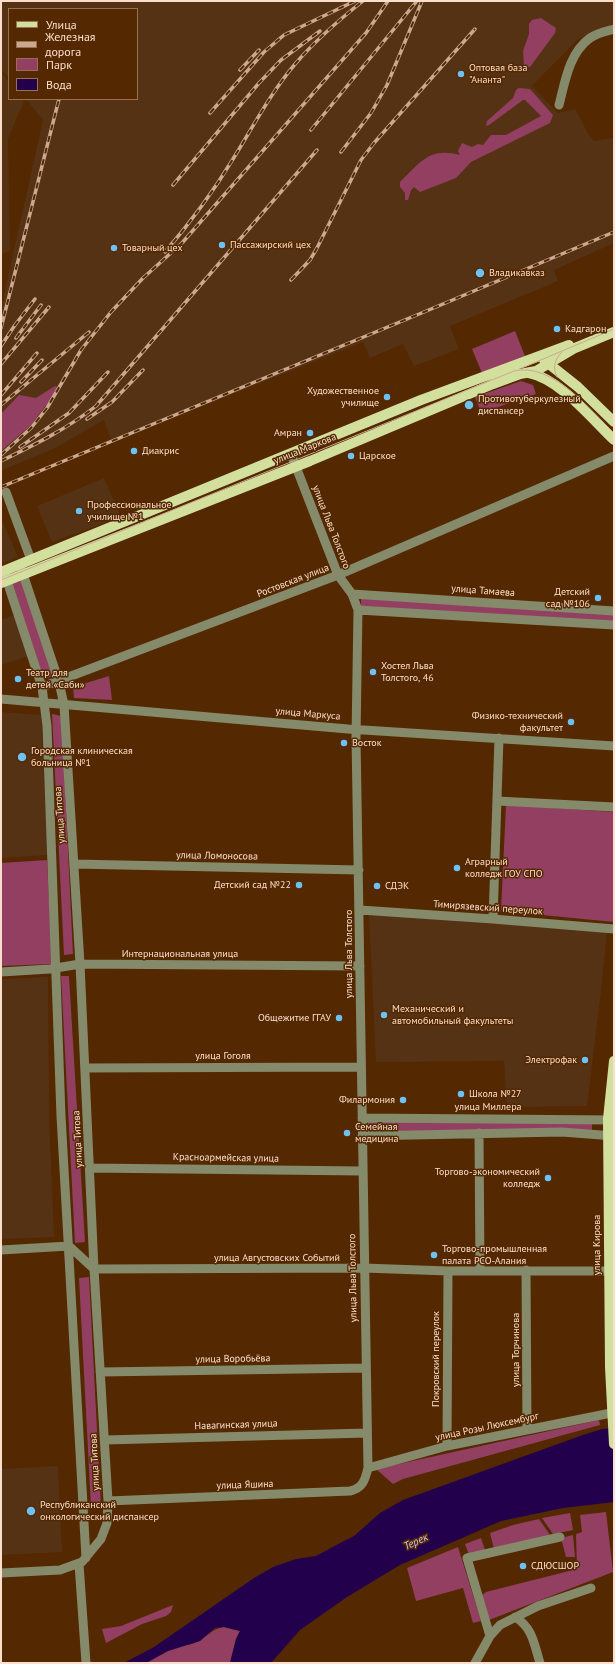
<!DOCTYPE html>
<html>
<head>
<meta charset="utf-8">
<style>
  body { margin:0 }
  #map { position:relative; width:615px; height:1664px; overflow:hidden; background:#542800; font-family:"PT Sans",sans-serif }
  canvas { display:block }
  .frame { position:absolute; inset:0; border:2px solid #fbdecb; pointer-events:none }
  .legend { position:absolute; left:8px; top:8px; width:130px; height:92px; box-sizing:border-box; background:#542800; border:1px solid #977151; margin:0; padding:5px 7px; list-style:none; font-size:12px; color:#fbdecb }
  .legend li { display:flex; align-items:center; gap:8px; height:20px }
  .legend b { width:20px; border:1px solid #977151 }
</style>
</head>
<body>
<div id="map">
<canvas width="615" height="1664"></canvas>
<div class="frame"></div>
<ul class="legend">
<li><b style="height:5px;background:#d3df9d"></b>Улица</li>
<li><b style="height:5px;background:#cba990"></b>Железная дорога</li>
<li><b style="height:11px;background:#923f61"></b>Парк</li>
<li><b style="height:11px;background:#23004b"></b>Вода</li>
</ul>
</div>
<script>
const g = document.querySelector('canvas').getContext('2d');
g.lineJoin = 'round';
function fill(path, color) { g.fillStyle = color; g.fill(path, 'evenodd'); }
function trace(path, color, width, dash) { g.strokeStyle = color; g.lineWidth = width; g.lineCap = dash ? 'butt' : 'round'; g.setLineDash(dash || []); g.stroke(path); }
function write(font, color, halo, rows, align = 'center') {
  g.font = font + ' "PT Sans",sans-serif'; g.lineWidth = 3; g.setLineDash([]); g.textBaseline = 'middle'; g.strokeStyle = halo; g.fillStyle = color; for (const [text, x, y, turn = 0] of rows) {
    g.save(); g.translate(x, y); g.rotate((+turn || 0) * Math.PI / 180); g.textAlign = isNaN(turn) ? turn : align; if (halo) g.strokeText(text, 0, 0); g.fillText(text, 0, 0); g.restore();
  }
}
fill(new Path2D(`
  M1,1H614V26L578,39L532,86L558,113L575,109L589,135L594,141L613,138L614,243L554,270L558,281L450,326L459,349L414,366L403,344L370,358L363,342L112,442L104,420L55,448L1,471V308L43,120L26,99H137V9H9V79L1,69Z
  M2,73L9,82V99H23L24,101L8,139L10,251L1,254Z
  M104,478L121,517L52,542L37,506Z
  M1,518L18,557L1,564Z
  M16,615L29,656L1,665V620Z
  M1,712L41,715L48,855L1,858Z
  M369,914L607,931L601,991L587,1106L507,1107L504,1061L376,1062Z
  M48,977L49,1116L54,1237L1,1239V979Z
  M58,1466L62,1552L1,1555V1469Z`), '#563215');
fill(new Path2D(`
  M541,18L556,28L555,33L530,67L524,66L523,51L529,34V24L532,20Z
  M519,88L530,89L553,115L550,123L471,162L456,178L420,192L414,187L411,190L408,200H405V193L400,187V182C421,162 429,147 460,155L458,151L462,143L472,147L478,144L483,145L491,135H506L541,116L525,100H523L489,125L486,126L487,121L513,98L516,90Z
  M515,331L525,356L482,373L472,349Z
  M521,381L533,385L536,394L481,413L475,397Z
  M55,386L57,387L58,390L30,426L1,451V414L19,395L36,398Z
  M22,579L53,676L43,680L12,583Z
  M361,598L614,614V623L361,606Z
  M109,676L112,700L74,698L73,687Z
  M52,714L62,716V726L73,954L64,955Z
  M506,805L614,812V922L501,911Z
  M47,860L52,964L1,966V863Z
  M61,976H69L85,1242L75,1243Z
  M592,1121V1130L368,1132V1122Z
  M89,1277L101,1506L91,1507L79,1278Z
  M599,1420L600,1425L403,1479L393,1484L376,1469Z
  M606,1512L613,1572L489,1620L482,1595L486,1592L577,1569L576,1534L582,1532L580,1515Z
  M570,1513L573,1530L553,1534L542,1518Z
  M539,1519L550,1535L494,1549L490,1533L513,1525Z
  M573,1535L575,1557H566L561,1538Z
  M481,1538L485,1550L469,1555L465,1544Z
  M458,1547L481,1621L473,1623L463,1588L416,1601L407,1568Z
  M173,1605L171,1612L166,1616L142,1624L106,1643L102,1629L121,1626Z
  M224,1627L240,1631L236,1639L230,1663H146C158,1657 170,1648 183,1645C186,1644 189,1645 192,1644C205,1639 211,1629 224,1627Z`), '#923f61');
fill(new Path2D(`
  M614,1428V1502L563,1508L501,1521L400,1565L347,1597L300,1630L271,1663H230L236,1639L240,1631L224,1627L215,1628L200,1641L168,1651L146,1663H124L154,1647L254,1578L273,1567L296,1559L316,1556L342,1542L354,1536L380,1513L403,1500L580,1436L602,1429Z`), '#23004b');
trace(new Path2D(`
  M559,105C565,82 569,53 590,38C597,33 607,31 614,29
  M6,492L31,560
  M5,575L42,687L47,726L61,1116L86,1558
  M352,594L614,611
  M358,610L614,625
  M42,687L338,575L614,456
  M1,699L348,729L614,746
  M497,801L614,807
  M74,864L359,870
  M360,910L493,919L614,929
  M493,919L499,738
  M1,972L50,969L80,964L360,966
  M85,1068L361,1067
  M362,1118L614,1120
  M479,1133L480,1271
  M362,1136L562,1132L614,1136
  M90,1168L362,1171
  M1,1250L69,1246L94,1269L364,1268L448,1271H614
  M526,1270L527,1429
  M100,1372L366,1368
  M105,1440L367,1433
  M447,1446L448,1271
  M368,1468L447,1446L611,1413
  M108,1501L350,1491C363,1488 365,1480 368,1468L356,737L358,610L352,594L338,575L291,454
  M79,1564L86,1663
  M1,1573L60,1570L82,1562L101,1539L107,1523L108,1501L94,1269L80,964L64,705L59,682L21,568
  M515,1617C533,1628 534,1644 540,1663
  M490,1636L467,1558L560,1537
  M475,1663L490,1636L500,1625L538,1606L591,1588`), '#848a6a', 9);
trace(new Path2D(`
  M544,360L578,387L614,422
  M529,373C560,379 591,418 614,440
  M1,572L421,400L569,345
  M1,583L310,461L493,384L520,374L536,371L575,348L614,332
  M614,1061L608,1119L610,1367L614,1444`), '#d3df9d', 10);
trace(new Path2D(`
  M522,368L614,329
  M557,377C552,367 555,359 562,352
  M1,580L514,371C552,362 589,409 614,433`), '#cba990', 1);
const rail = new Path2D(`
  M240,70L259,50
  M210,113L264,52L284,35L355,1
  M311,130L417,1
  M341,152L371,113L387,85L422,1
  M173,185L259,83L281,60L320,31
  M165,252C190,223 213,192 233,159C253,127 271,92 296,63C316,40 339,20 363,1
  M291,280L310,260L317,248L361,160L374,143L475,29
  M1,328L59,99
  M16,338L41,305
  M1,346L15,325L35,299
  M1,364L49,307
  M21,382L42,360
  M1,395L37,353
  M1,405L89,332
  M87,419L112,402L143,370
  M20,447L69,413L108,372
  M1,455L31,428L47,408L81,350L111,312L143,278L182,243L366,33L388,1
  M1,461C34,445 67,429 96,406L317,150
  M1,487L424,312L614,232`);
trace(rail, '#cba990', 3.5);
trace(rail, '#542800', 2, [6]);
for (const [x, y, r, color] of [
  [461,74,4,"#6ec2f3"],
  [222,245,4,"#6ec2f3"],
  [114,248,4,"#6ec2f3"],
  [480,273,5,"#6ec2f3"],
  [557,329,4,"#6ec2f3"],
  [387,397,4,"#6ec2f3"],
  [469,405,5,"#6ec2f3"],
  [310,433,4,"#6ec2f3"],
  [134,451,4,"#6ec2f3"],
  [351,456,4,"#6ec2f3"],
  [79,511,4,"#6ec2f3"],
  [598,598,4,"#6ec2f3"],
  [373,672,4,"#6ec2f3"],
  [18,679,4,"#6ec2f3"],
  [571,722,4,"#6ec2f3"],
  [344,743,4,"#6ec2f3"],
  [22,757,5,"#6ec2f3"],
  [457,868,4,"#6ec2f3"],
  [299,885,4,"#6ec2f3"],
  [377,886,4,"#6ec2f3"],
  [384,1015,4,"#6ec2f3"],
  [339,1018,4,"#6ec2f3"],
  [585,1060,4,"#6ec2f3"],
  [461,1094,4,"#6ec2f3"],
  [403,1100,4,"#6ec2f3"],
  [347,1133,4,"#6ec2f3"],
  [548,1178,4,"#6ec2f3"],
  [434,1255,4,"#6ec2f3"],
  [31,1511,5,"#6ec2f3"],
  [523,1566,4,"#6ec2f3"]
]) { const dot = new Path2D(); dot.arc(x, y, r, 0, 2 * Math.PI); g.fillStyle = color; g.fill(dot); trace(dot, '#542800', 1.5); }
write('10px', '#fbdecb', '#542800', [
  ["Оптовая база",469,68],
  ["\"Ананта\"",469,80],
  ["Пассажирский цех",230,245],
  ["Товарный цех",122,248],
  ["Владикавказ",489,273],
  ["Кадгарон",565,329],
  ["Художественное",379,391,"right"],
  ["училище",379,403,"right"],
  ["Противотуберкулезный",478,399],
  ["диспансер",478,411],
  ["Амран",302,433,"right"],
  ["Диакрис",142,451],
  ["Царское",359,456],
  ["Профессиональное",87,505],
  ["училище №1",87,517],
  ["Детский",590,592,"right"],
  ["сад №106",590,604,"right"],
  ["Хостел Льва",381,666],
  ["Толстого, 46",381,678],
  ["Театр для",26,673],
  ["детей «Саби»",26,685],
  ["Физико-технический",563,716,"right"],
  ["факультет",563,728,"right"],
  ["Восток",352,743],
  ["Городская клиническая",31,751],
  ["больница №1",31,763],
  ["Аграрный",465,862],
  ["колледж ГОУ СПО",465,874],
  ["Детский сад №22",291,885,"right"],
  ["СДЭК",385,886],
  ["Механический и",392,1009],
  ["автомобильный факультеты",392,1021],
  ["Общежитие ГГАУ",331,1018,"right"],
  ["Электрофак",577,1060,"right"],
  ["Школа №27",469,1094],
  ["Филармония",395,1100,"right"],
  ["Семейная",355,1127],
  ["медицина",355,1139],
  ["Торгово-экономический",540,1172,"right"],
  ["колледж",540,1184,"right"],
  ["Торгово-промышленная",442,1249],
  ["палата РСО-Алания",442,1261],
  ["Республиканский",40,1505],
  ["онкологический диспансер",40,1517],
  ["СДЮСШОР",531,1566]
], 'left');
write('10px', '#fbdecb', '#542800', [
  ["улица Маркова",305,449,-22],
  ["улица Льва Толстого",331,527,69],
  ["Ростовская улица",293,581,-21],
  ["улица Тамаева",483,591,4],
  ["улица Маркуса",308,714,5],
  ["улица Титова",60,815,-94],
  ["улица Ломоносова",217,856,1],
  ["Тимирязевский переулок",488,908,4],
  ["Интернациональная улица",180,954],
  ["улица Льва Толстого",349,954,-90],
  ["улица Гоголя",223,1056],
  ["улица Миллера",488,1107],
  ["улица Титова",78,1139,-93],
  ["Красноармейская улица",226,1158,1],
  ["улица Кирова",597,1245,-90],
  ["улица Августовских Событий",277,1258],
  ["улица Льва Толстого",353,1278,-91],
  ["улица Торчинова",516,1350,-90],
  ["улица Воробьёва",233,1359,-1],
  ["Покровский переулок",436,1359,-90],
  ["Навагинская улица",236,1425,-2],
  ["улица Розы Люксембург",487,1427,-12],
  ["улица Титова",95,1462,-93],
  ["улица Яшина",245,1485,-2]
]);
write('italic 11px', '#cfc2f6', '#542800', [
  ["Терек",416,1542,-25]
]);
</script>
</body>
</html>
